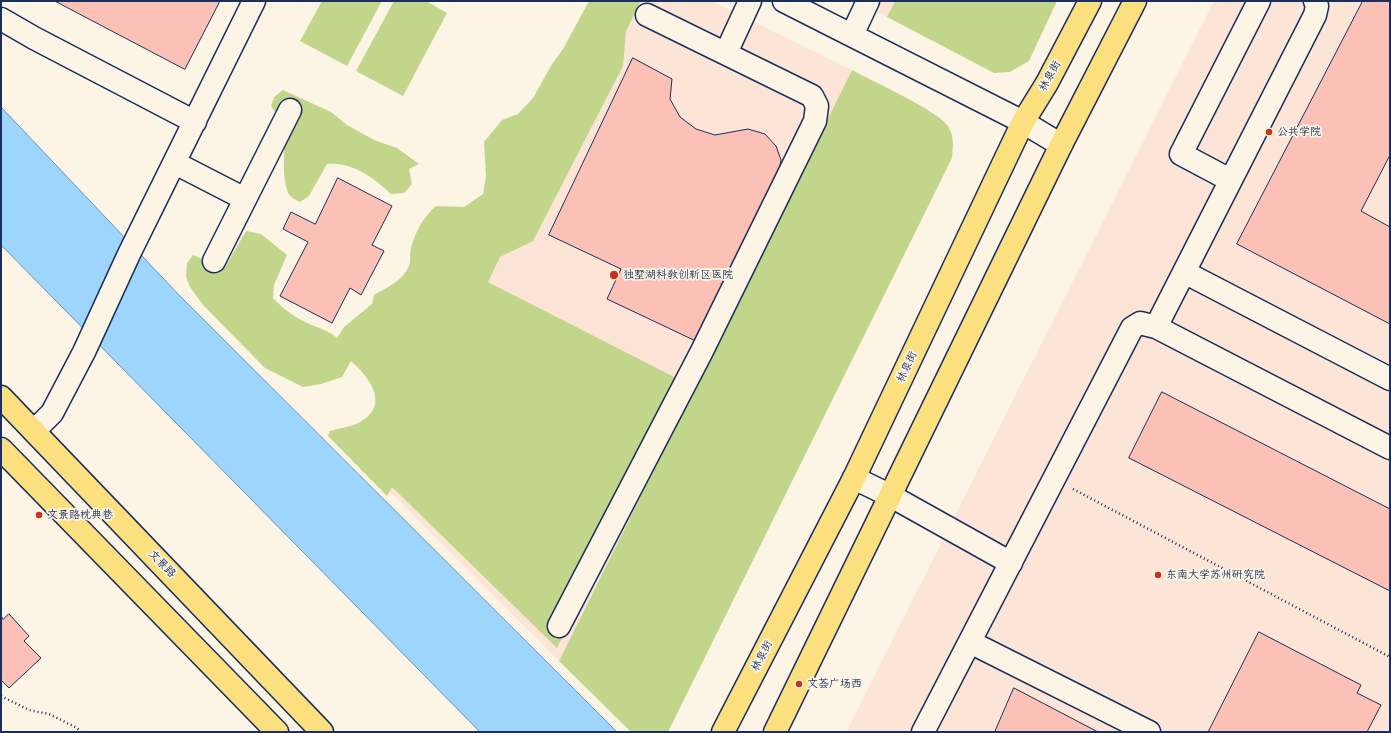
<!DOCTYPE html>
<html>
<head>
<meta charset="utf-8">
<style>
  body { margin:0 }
  #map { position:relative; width:1391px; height:733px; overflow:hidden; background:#fcf5e5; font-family:"Playpen Sans",sans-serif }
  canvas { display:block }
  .frame { position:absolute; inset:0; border:2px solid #1b2f5e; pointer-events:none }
</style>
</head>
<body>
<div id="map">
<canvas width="1391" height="733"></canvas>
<div class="frame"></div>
</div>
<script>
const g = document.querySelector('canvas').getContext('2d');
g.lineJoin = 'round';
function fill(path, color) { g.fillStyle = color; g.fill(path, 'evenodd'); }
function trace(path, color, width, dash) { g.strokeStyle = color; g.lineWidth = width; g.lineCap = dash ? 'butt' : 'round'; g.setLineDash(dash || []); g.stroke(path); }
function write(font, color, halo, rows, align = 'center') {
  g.font = font + ' "Playpen Sans","LXGW WenKai TC",sans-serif'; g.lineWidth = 3.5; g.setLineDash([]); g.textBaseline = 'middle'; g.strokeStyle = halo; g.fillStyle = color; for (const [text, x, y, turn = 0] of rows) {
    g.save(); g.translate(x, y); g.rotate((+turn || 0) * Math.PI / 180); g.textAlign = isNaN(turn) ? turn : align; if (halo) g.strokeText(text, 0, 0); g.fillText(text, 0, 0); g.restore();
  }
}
fill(new Path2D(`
  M610,1H712L852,70L559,661L378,480Z
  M856,1H895L887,17Z
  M1214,1H1390V732H846Z`), '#fce5d7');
fill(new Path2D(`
  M322,1H382L347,66L300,41Z
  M394,1H426L447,13L403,96L356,71Z
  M589,1H641L626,31L623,66L533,241L500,257L488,282L688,384L557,648L392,487L387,496L328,436L330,431C339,428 352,427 360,422C391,405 369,377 351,361L342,377L321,384L303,387L265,368L203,305L190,287L186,277L187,263L193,255L208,261L215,269L225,267L246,231L261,234L287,255L274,285L273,298C284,310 297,319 312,325C322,329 329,331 337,338L344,327L372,304L374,295C386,288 402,281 408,268C412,261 409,255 411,248C415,232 424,216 436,206L464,207L483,194L486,176L484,142L502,120L518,114L533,98L552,64L563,49Z
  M895,1H1057L1029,61L1010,72L994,73L887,17Z
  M852,70C870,80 938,111 947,125C955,136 953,146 952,158L668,732H631L559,661Z
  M283,90L331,112L347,125L374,140L397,148L419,164L409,169L412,184L404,193L391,194C373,178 354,162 327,164L309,196L300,202C294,199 289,197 287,190C280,168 287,126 288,101L275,112L271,106L274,97Z`), '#c2d68b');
const water = new Path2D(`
  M1,107L179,295L617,732H480L1,245Z`);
fill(water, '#9dd5fc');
trace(water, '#6993bd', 1);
const building = new Path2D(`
  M55,1H220L185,69Z
  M1363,1H1390V155L1361,211L1390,227V324L1237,244Z
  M633,58L672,79L670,99L680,117L696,129L715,135L748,129L765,134L776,146L781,160L778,175L700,343L607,299L621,269L549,235Z
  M338,178L392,206L372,245L384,251L361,295L350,288L332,323L280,296L308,242L283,229L291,212L315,224Z
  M1162,392L1390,509V591L1129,458Z
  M9,614L29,636L24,641L41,658L9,688L1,680V616L3,619Z
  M1259,632L1361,685L1357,693L1381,705L1367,732H1211L1209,731Z
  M1014,688L1098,732H995Z`);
fill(building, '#fcc1b6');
trace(building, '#1b2f5e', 1);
const minor = new Path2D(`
  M784,1L1023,122L1061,145
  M1,19L34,38L195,122
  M852,35L868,1
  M726,53L750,1
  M175,163L245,199
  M1230,180L1181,154L1259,1
  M214,261L290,110
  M1184,272L1390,379
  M1156,327L1315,15L1317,6L1315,1
  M34,431L52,413L84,352L129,254L254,1
  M854,478L891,496L1011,563
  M559,626L701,353L815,121L817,106L812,96L647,15
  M970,642L1149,732
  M923,732L1132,328L1140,323L1156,327L1390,448`);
const major = new Path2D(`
  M1,397L322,732
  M1,449L277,732
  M723,732L854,478L1023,122L1047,83L1090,1
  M775,732L1061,145L1135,1`);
trace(minor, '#1b2f5e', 25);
trace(major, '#1b2f5e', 25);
trace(new Path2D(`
  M1073,489L1390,657
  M1,696L29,710L49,714L77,728L81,732`), '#1b2f5e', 2.5, [1, 3]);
trace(minor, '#fcf5e5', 22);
trace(major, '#fce080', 22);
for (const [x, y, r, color] of [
  [1269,132,4,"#c8321e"],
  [614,275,5,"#c8321e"],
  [39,515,4,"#c8321e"],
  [1158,575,4,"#c8321e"],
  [799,684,4,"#c8321e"]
]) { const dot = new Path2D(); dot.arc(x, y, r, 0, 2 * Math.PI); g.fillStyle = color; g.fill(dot); trace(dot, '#fcf5e5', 1.5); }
write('11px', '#1b2f5e', '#fcf5e5', [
  ["林泉街",1050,76,-61],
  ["林泉街",907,367,-65],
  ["文景路",162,564,46],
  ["林泉街",762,656,-63]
]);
write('11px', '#1b2f5e', '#fcf5e5', [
  ["公共学院",1277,132],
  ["独墅湖科教创新区医院",623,275],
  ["文景路枕典巷",47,515],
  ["东南大学苏州研究院",1166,575],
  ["文荟广场西",807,684]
], 'left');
</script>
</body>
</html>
